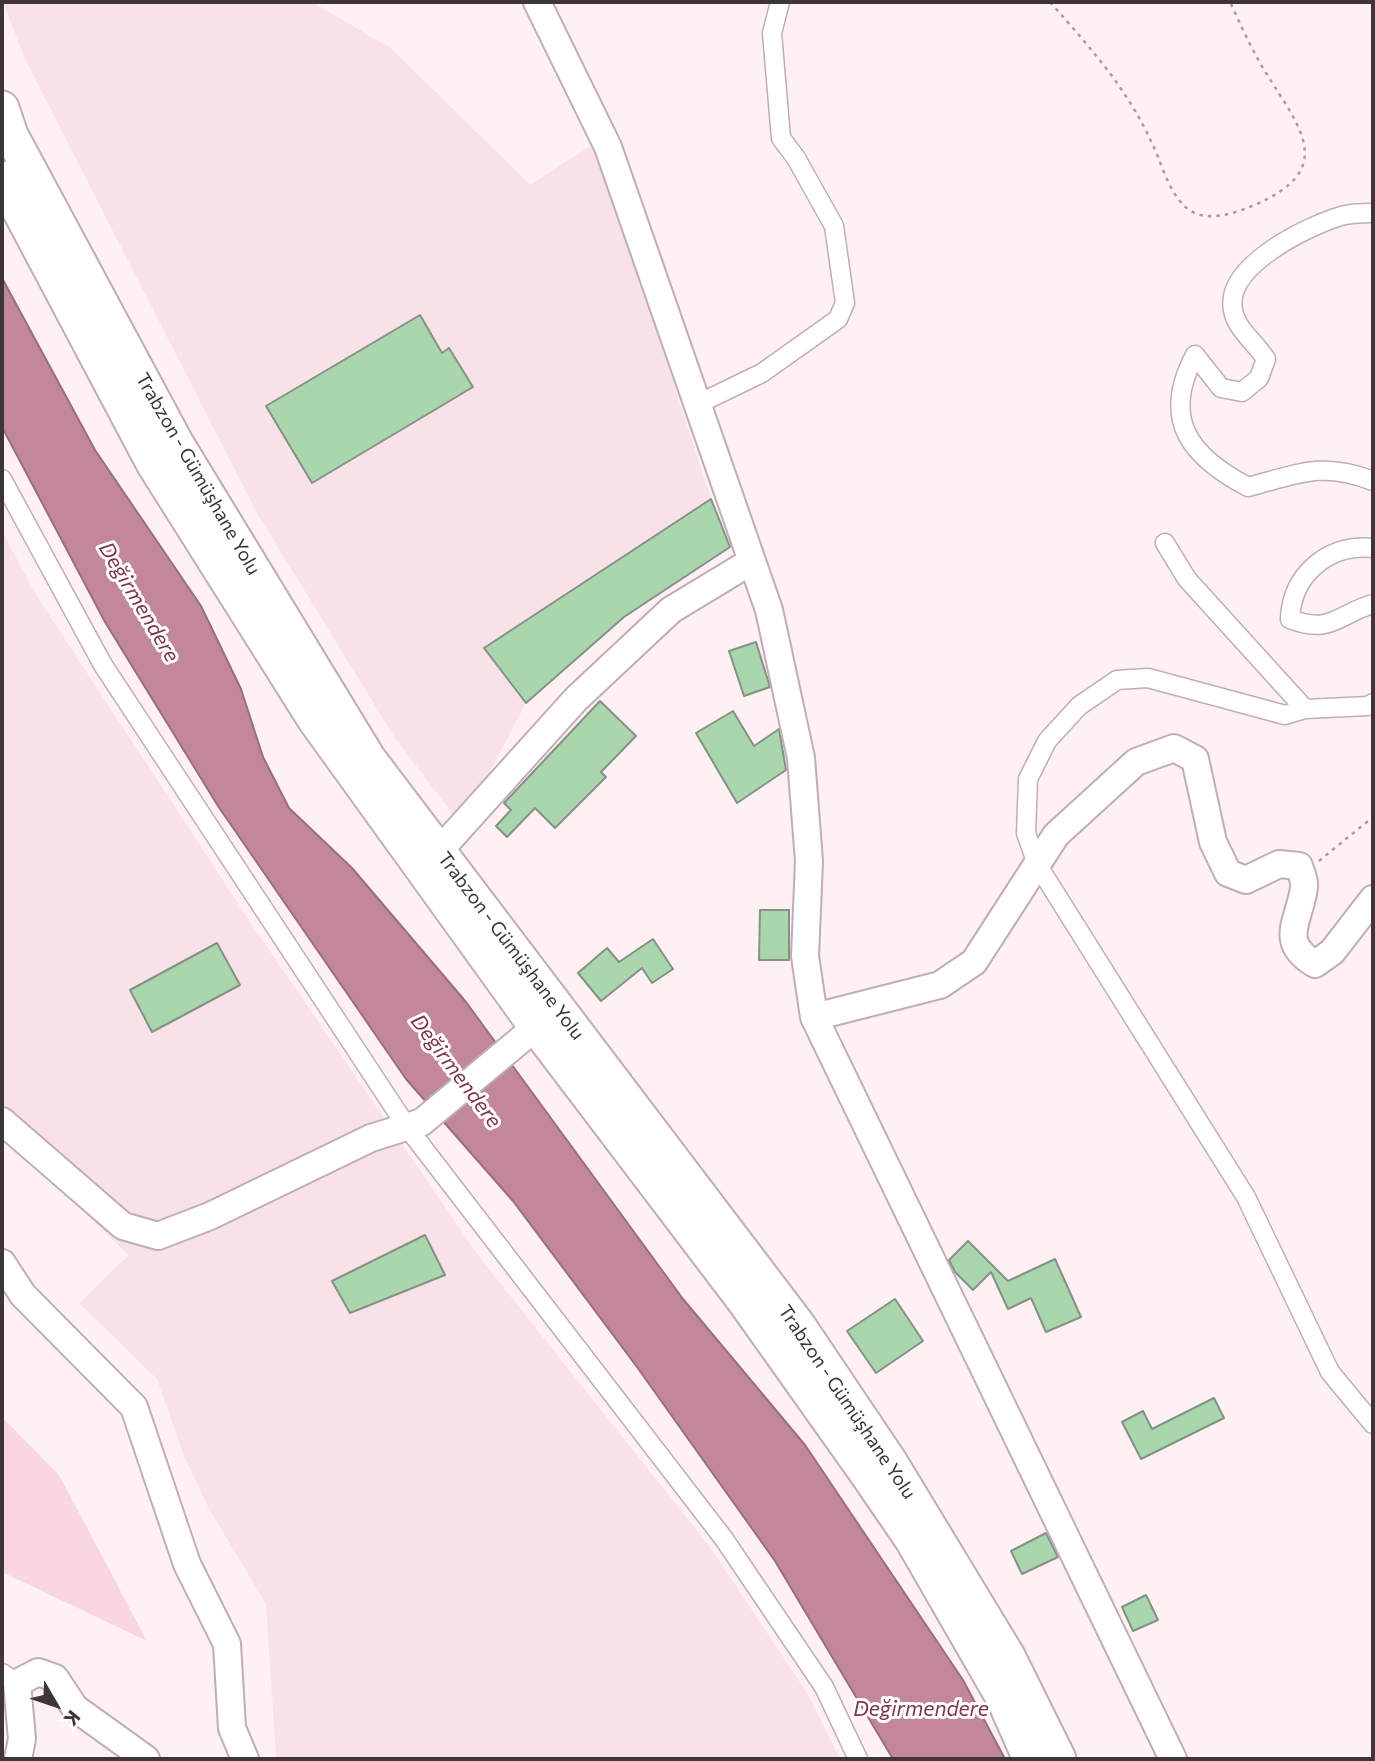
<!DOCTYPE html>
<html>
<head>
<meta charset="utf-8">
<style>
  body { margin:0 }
  #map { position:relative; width:1375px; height:1761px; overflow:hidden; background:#fff0f3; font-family:Commissioner,sans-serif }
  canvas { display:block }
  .frame { position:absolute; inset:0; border:4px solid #3d3537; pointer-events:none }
  .north { position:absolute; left:21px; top:1670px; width:70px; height:70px; -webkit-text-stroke:5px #fff; paint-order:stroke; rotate:129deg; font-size:19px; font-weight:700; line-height:28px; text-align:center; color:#3d3537 }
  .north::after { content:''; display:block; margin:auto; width:24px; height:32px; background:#3d3537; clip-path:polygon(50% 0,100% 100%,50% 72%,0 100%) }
</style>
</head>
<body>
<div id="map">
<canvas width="1375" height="1761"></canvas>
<div class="frame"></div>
<div class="north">K</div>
</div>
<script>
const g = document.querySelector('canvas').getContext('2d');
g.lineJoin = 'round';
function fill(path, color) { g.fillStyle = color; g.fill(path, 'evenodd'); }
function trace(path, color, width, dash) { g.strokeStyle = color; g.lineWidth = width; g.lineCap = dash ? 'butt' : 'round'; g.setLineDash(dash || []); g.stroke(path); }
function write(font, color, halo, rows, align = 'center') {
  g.font = font + ' Commissioner,sans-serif'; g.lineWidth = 6; g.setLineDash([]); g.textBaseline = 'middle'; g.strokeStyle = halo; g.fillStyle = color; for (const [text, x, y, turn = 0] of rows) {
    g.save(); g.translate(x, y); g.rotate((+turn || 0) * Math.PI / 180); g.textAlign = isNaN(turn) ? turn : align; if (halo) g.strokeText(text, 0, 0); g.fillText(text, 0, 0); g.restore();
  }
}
fill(new Path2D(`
  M3,2H312L391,48L530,185L595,143L711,499L731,546L624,617L526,703L481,788L452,813L395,738L257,513L25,59Z
  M2,531L36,595L254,928L480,1258L710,1547L807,1693L840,1759L276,1757L266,1604L208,1507L184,1456L157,1379L79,1303L129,1255L2,1134Z`), '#f8e1e7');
fill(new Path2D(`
  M2,1417L59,1475L147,1641L2,1572Z`), '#fad7e0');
const water = new Path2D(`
  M2,278L95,450L201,606L241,689L263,757L289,808L352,868L466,1002L683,1299L805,1445L963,1680L1005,1759H893L775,1561L637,1367L513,1201L406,1079L218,806L105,622L2,427Z`);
fill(water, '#c28798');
trace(water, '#9a6e7b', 2);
const building = new Path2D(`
  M420,315L442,353L449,348L473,387L312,483L266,406Z
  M711,499L730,547L624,617L526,703L484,648Z
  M756,642L770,687L744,696L729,651Z
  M600,701L636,736L601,772L606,777L555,828L535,808L507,837L496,826L511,810L504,803Z
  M733,711L754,746L779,729L786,770L737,803L696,733Z
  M760,910H789V960H759Z
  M653,939L673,969L652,983L642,968L601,1001L578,973L607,948L619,962Z
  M217,943L240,985L152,1032L130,990Z
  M425,1235L445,1275L350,1313L332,1281Z
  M968,1241L1008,1281L1055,1259L1081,1317L1046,1332L1031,1298L1008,1309L991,1272L973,1290L955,1272L949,1260Z
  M895,1299L923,1341L876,1373L847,1331Z
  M1214,1398L1224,1418L1141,1459L1122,1422L1143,1411L1152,1429Z
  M1046,1533L1058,1557L1022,1574L1011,1551Z
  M1146,1595L1158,1620L1133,1631L1122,1607Z`);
fill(building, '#a9d6ac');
trace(building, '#859186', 2);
const street = new Path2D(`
  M1373,213C1363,213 1351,213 1341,216C1308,226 1224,266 1233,310C1236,329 1256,343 1266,359L1259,378L1242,392L1221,388L1195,355C1161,419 1189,456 1248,487C1298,474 1322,461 1373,481
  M696,405L762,373L838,319L845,303L834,226L796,158L781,138L772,33L780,2
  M2,479L103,665L407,1127L724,1539L824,1687L858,1759
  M1165,543L1187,579L1305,709
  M1373,548C1328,544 1292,574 1290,619C1331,635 1338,614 1373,604
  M1373,703L1368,706L1305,709L1285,715L1148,678L1117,680L1079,706L1047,741L1028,779L1026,833L1037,864L1246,1197L1330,1372L1373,1424
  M2,1673L17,1683`);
const secondary = new Path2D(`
  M537,2L608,147L769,610L801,758L809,861L805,956L814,1017L1173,1759
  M439,851L576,699L671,610L752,561
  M814,1017L940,985L974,962L1056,835L1136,762L1174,748L1195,759L1213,842L1228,873L1246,880L1279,864L1299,866C1301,873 1305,880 1304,887C1300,921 1277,941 1315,964L1332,952L1373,899
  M2,1121L123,1226L158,1236L210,1216L371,1138L422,1122L536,1027
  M2,1263L23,1295L134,1407L187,1564L227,1644L232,1728L245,1759
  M18,1759L22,1739L17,1683L38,1672L55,1678L75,1708L146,1759`);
const highway = new Path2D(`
  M2,108L11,135L177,444L369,759L799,1326L891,1463L1008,1656L1059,1759
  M2,178L154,465L314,719L536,1027L744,1301L864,1470L912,1540L1003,1698L1030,1759`);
trace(street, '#c0aeb2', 21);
trace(secondary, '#c0aeb2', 30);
trace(highway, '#c0aeb2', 37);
trace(new Path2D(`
  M1050,2C1095,53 1132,94 1158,157C1165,175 1174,201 1191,211C1209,222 1235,213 1252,206C1339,170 1300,128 1266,73C1252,50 1241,26 1230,2
  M1319,861L1373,817`), '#a99d9f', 2.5, [3.5, 5]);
trace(street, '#fff', 18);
trace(secondary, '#fff', 26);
trace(highway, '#fff', 33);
write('19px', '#3d3537', '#fff', [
  ["Trabzon - Gümüşhane Yolu",198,474,60],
  ["Trabzon - Gümüşhane Yolu",511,946,53],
  ["Trabzon - Gümüşhane Yolu",847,1402,56]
]);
write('italic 21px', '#7d344d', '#fff', [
  ["Değirmendere",139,602,59],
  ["Değirmendere",456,1071,53],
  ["Değirmendere",921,1709]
]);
</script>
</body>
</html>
